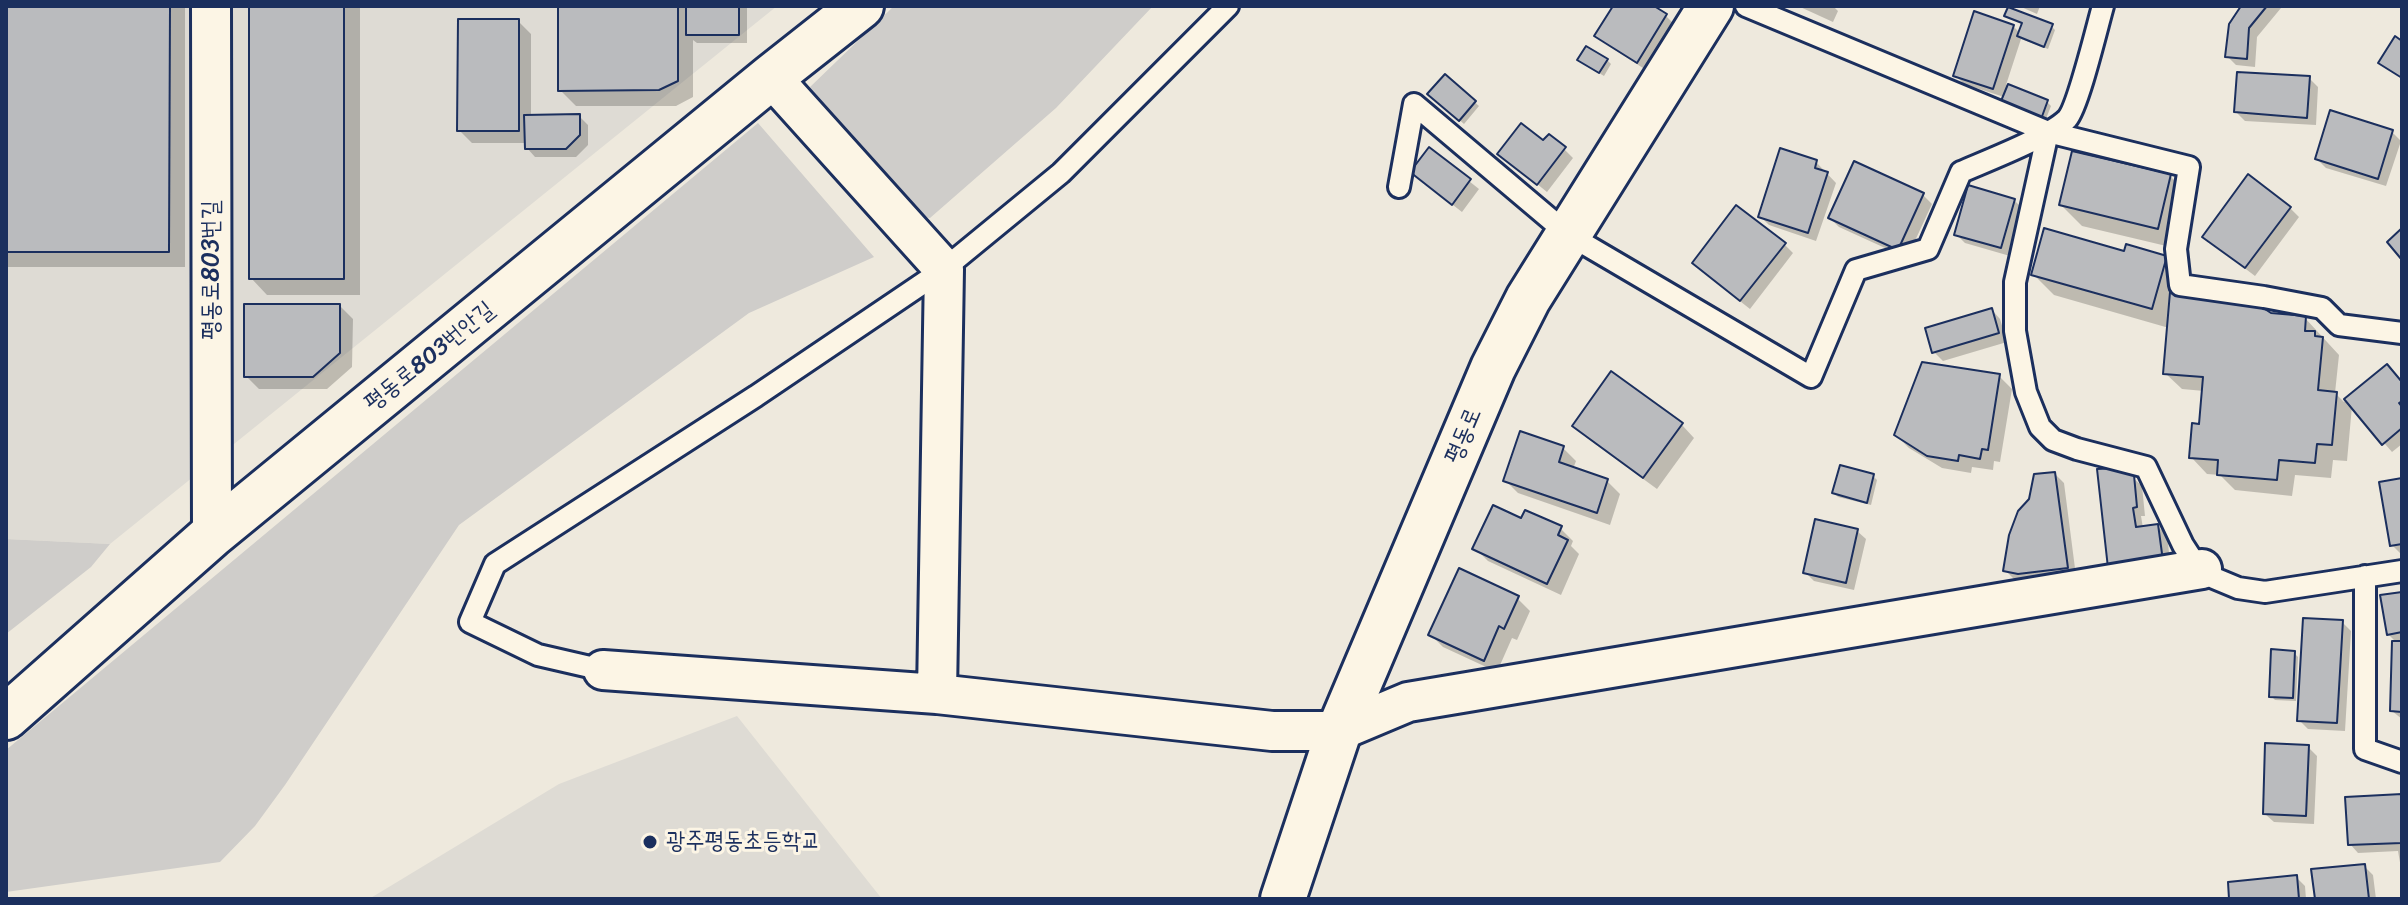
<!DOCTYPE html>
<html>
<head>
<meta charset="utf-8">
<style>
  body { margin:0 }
  #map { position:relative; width:2408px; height:905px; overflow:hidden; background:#eee9dd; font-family:Sriracha,sans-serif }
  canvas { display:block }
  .frame { position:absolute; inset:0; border:8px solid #1b2f5e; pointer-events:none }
</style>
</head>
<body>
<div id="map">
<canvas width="2408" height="905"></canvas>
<div class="frame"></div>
</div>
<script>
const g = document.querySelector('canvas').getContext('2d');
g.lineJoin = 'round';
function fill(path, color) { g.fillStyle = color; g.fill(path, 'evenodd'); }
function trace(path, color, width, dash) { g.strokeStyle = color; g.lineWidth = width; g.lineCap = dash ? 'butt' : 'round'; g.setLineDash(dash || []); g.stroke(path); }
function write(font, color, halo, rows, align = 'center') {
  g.font = font + ' Sriracha,"Poor Story",sans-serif'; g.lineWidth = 6; g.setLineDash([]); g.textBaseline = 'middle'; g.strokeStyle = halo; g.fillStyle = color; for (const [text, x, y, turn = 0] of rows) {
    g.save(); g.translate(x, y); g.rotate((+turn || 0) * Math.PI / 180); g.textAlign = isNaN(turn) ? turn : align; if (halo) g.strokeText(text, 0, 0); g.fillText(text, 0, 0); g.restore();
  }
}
fill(new Path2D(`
  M6,6H777L110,544L6,539Z
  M737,716L882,899H369L559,784Z`), '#dedbd4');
fill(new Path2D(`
  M894,6H1153L1056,108L930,218L909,215L810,87Z
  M758,123L874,257L749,313L459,525L285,785L255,826L220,862L6,892V750Z
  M6,539L110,544L91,567L6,634Z`), '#cfcdca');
fill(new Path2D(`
  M6,6H185V267H6Z
  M251,6H360V295H267L251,278Z
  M560,6H747V43H697L693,40V97L676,106H576L560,90Z
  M1615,6H1650L1666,16L1675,25L1646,70L1606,44L1597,36Z
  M1798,6H1833L1838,11L1833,22Z
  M2019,6H2040L2037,14Z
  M2244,6H2279L2281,8L2257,37L2255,67L2236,65L2227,56Z
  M2006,16L2051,26L2055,30L2048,49L2021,39L2006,85L2047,102L2051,106L2044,124L2004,97L1964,84L1955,75L2013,26L2020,33L2024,25Z
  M518,21L531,34V117L579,116L588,125V145L576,157H535L527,148L526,143H472L459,130Z
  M1607,60L1611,64L1604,76L1584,64Z
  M1445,76L1479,106L1464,124L1430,94Z
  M2309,78L2318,87L2316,125L2245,121L2236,112Z
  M2392,132L2401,141L2386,186L2326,168L2317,159Z
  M1564,149L1573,158L1547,192L1500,154Z
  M1430,150L1479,189L1462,212L1422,181Z
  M1816,162L1836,183L1816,241L1769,225L1760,216Z
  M2170,176L2191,197L2179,249L2082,226L2061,205Z
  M1923,195L1932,204L1907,258L1839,227L1830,218Z
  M2014,200L2023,209L2010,256L1965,243L1956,234Z
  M2290,208L2299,217L2255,276L2214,245Z
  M1784,244L1793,253L1750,309L1703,272Z
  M2126,254L2166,258L2187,279L2270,315L2305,318L2339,355L2335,393L2344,402L2387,367L2402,383V444L2392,452L2352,406L2347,461L2333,460L2331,478L2295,475L2292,496L2235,490L2220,475L2207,474L2191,457L2201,426L2204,391L2182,389L2165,373L2169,328L2054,295L2033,274Z
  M340,306L353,319L352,367L327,389H259L246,376Z
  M1992,310L2000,319L2007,342L1943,361L1934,352Z
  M1999,376L2012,389L2000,462L1994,461L1993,470L1972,467L1971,473L1942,468L1909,448L1896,435Z
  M1682,425L1694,438L1657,489L1587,438L1574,426Z
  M1563,448L1576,461L1573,469L1607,481L1620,494L1610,525L1518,493L1505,480Z
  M2055,474L2064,483L2076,576L2029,582L2014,579L2005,570Z
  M1873,476L1877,480L1871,505L1838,497L1834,493Z
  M2132,477L2142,486L2145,516H2141L2143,528L2158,527L2167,535L2171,570L2119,576Z
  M2402,480V554H2401L2392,545Z
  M1522,521L1560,528L1573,541L1571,546L1579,554L1561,595L1488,561L1475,548Z
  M1857,531L1866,539L1854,590L1814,581L1805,572Z
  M2402,594V719L2392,711L2397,643L2388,634Z
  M1517,598L1530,611L1517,640L1512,638L1497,672L1443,647L1430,634Z
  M2342,622L2351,631L2345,731L2308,729L2299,720Z
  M2294,653L2298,657L2296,701L2275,700L2271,696Z
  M2308,747L2317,756L2314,824L2274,822L2265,814Z
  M2402,796V874L2398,851L2358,853L2350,844Z
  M2364,866L2373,875L2376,899H2317Z
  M2296,877L2305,886L2306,899H2231Z`), '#0003');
const building = new Path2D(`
  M6,6H170L169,252H6Z
  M249,6H344V279H249Z
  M558,6H678V81L659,90L558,91Z
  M686,6H739V35H686Z
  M1613,6H1654L1667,14L1637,63L1594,36Z
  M2241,6H2267L2249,28L2247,59L2225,57L2229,24Z
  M2008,7L2053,24L2044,47L2017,36L2022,23L2004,16Z
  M1974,11L2014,25L1993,89L1953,76Z
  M458,19H519V131H457Z
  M2395,36L2402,41V78L2378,63Z
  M1586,46L1608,59L1599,73L1577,60Z
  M2237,72L2310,76L2307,118L2234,112Z
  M1445,74L1476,101L1459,121L1427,94Z
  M2008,84L2048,100L2040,122L1999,106Z
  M2330,110L2393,130L2378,179L2315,159Z
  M580,114V135L566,149H525L524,115Z
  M1521,123L1543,140L1549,134L1566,147L1537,185L1497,154Z
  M1429,147L1471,179L1452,205L1410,172Z
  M1780,148L1817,160L1815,168L1828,172L1808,233L1758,217Z
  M2072,151L2171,174L2158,229L2059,205Z
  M1854,161L1924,193L1898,250L1828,218Z
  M2248,174L2291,207L2245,268L2202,237Z
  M1968,185L2015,199L2001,248L1954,235Z
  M1736,205L1786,243L1740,301L1692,263Z
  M2044,228L2124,251L2126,244L2167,256L2152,309L2031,275Z
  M2402,228V260L2387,242Z
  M2170,292L2251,300L2271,313L2306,316L2305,331H2315V336L2323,337L2318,390L2337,392L2332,445L2317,444L2315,463L2279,460L2277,480L2217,475L2218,460L2189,458L2192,423L2199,424L2203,377L2163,374Z
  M244,304H340V353L313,377H244Z
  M1992,308L1999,333L1932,353L1925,328Z
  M1922,362L2000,374L1988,450L1982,449L1980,459L1959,455L1958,461L1927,456L1894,435Z
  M2387,364L2402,382V401L2399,403L2402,407V428L2382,445L2344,399Z
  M1611,371L1683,423L1643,478L1572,426Z
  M1520,431L1564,446L1559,462L1608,479L1597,513L1503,481Z
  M1840,465L1874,474L1867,503L1832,493Z
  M2120,468L2134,475L2137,507L2133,508L2136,527L2158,524L2163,561L2108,568L2097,469Z
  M2055,472L2068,568L2018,574L2003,571L2009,535L2018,511L2029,499L2034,474Z
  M2402,478V544L2390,546L2379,482Z
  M1493,505L1521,518L1525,510L1562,526L1558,535L1568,540L1547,584L1472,549Z
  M1815,519L1858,529L1846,583L1803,573Z
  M1459,568L1519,596L1504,629L1499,626L1484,661L1428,635Z
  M2402,592V632L2387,635L2380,595Z
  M2303,618L2343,620L2337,723L2297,721Z
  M2392,641H2402V712L2390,711Z
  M2271,649L2295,651L2293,698L2269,697Z
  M2265,743L2309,745L2306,816L2263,814Z
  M2402,794V843L2348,845L2345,797Z
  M2365,864L2369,899H2315L2311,869Z
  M2297,875L2299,899H2229L2228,882Z`);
fill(building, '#babbbe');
trace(building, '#1b2f5e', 2);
const service = new Path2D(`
  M1746,6L2048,132L2189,167L2176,249L2180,285L2264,297L2322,308L2339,325L2402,333
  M2048,132L2015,282V331L2026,392L2040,427L2053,440L2077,449L2146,467L2183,545L2194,562L2214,578L2238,588L2265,592L2402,571
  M1399,187L1414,104L1569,235L1811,377L1856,270L1928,249L1961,172C1986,161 2049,137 2067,119C2078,107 2097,27 2103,6
  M2365,576V749L2402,762
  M603,670L538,655L470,622L495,564L756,396L944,269L1061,173L1228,6`);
const minor = new Path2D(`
  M211,6L212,535
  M771,77L944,269L937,694
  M603,670L937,694L1272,731H1339L1408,702L2202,569`);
const tertiary = new Path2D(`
  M6,717L212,535L771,77L861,6`);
const secondary = new Path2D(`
  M1283,899L1339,731L1493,368L1528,299L1711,6`);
trace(service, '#1b2f5e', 26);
trace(minor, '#1b2f5e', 44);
trace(tertiary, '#1b2f5e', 50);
trace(secondary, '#1b2f5e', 50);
trace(service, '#fcf5e5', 20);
trace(minor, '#fcf5e5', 38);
trace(tertiary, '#fcf5e5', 44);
trace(secondary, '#fcf5e5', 44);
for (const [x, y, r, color] of [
  [650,842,8,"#1b2f5e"]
]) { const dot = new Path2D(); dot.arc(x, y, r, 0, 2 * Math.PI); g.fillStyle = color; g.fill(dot); trace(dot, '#fcf5e5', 3); }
write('24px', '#1b2f5e', '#fcf5e5', [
  ["평동로803번길",212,270,-90],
  ["평동로803번안길",430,357,-39],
  ["평동로",1464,436,-67]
]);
write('24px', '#1b2f5e', '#fcf5e5', [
  ["광주평동초등학교",666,842]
], 'left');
</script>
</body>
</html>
